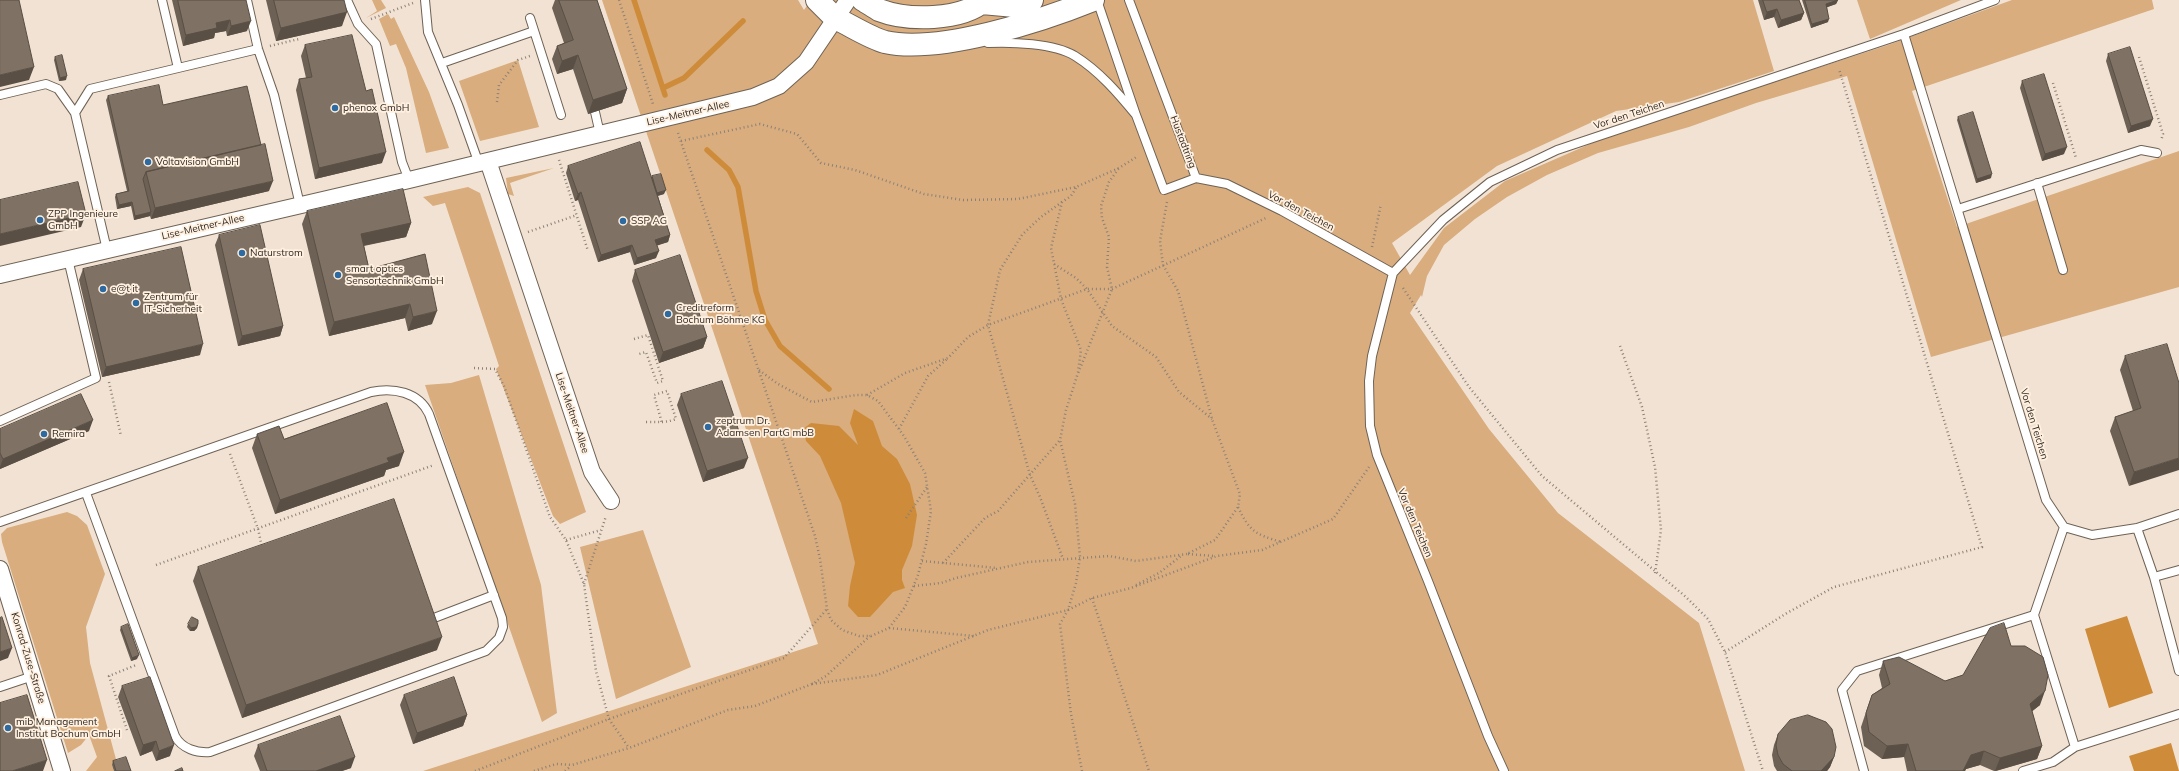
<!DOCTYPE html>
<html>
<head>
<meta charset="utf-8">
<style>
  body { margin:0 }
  canvas { display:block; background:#f1e2d3 }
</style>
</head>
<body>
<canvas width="2179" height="771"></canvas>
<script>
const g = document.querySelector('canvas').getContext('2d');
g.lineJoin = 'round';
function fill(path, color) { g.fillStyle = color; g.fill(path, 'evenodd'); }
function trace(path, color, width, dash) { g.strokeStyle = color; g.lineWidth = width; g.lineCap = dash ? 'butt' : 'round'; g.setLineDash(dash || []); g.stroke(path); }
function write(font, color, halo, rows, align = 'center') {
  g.font = font + ' Mulish,sans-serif'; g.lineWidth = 3.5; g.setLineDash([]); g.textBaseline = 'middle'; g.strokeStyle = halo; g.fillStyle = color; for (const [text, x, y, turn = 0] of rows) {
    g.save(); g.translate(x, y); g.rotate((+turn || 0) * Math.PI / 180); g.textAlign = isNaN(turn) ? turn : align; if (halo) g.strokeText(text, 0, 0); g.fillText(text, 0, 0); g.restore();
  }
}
fill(new Path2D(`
  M372,0H381L386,8L366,18L377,11Z
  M602,0H798L804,10L811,0H1753L1774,71L1679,102L1616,111L1497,166L1392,243L1410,275L1444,228L1505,181L1606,137L1888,45L2012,0H2152L2154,9L1912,91L1957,227L2179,151V287L1931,357L1847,76L1756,103L1689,127L1598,153L1547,175L1507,197L1475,219L1444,245L1427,276L1422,297L1421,295L1410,313L1489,429L1558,513L1699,623L1745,771H423L818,644Z
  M1857,0H1961L1870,39Z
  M388,14L391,19L394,17L429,92L449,148L426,153L406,68L396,44L390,46L379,19Z
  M518,60L539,127L480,141L459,81Z
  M554,168L510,183L514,196L508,194L506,178Z
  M468,187L480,193L586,512L560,524L553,516L496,369L499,366L445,203L433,206L423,197Z
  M479,375L541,585L557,713L542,722L425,385L451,383Z
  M67,512L77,516L87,525L105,574L86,627L90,663L117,763L112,765L114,771H86L97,757L89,735L81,745L68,753L2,542L1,534L7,528Z
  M643,530L691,667L616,699L580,547Z`), '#d9ad7e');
fill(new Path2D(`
  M854,409L873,421L882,446L897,459L910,484L917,515L912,546L902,570V580L905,588L893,592L870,617H858L848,606L850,586L855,563L841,503L820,456L806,441L803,429L811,423L839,426L858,445L850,423Z
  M2127,616L2153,693L2109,708L2085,629Z
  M2171,743L2179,771H2134L2129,756Z`), '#ce8c3b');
trace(new Path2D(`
  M634,0L665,95
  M663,88L684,78L743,21
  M707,150L729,170L738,187L756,291L765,320L780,346L829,389`), '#ce8c3b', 5.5);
const lane = new Path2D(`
  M162,0L178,68
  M247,0L258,49L274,95L300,205
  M347,0L358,24L376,44L402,162L409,180
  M425,0L428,32L458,105L479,164
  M1097,0L1136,115L1164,190L1196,178
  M1129,0L1196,178
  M530,18L561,115
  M1904,34L2046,500L2064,527L2092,535L2137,528L2179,514
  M988,43C1011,42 1054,43 1075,56C1099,71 1118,93 1136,115
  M442,63L534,31
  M0,95L46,84L58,89L75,113L107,250
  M595,112L600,134
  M75,113L90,89L258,49
  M1196,178L1227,184L1282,211L1393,273
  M2037,183L2063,270
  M1958,209L2141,150L2157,153
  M0,421L96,378L68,259
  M0,522L371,392C393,387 419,392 429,414L502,618L503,627L499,638L486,651L210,752C197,753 182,749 175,736L86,493
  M2137,528L2154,577L2179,671
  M2154,577L2179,570
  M2034,615L2075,747
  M434,618L494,595
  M0,687L33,676
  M1504,771L1488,736L1428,581L1377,455L1370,426L1369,381L1372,356L1393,273L1443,220L1490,182L1557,150L1904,34L1995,0
  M1864,771L1842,690L1857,671L2034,615L2064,527
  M2023,771L2053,762L2075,747L2179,714`);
const street = new Path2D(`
  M488,161L592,472L611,501
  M0,275L409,180L753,97L779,86L806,62L848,0
  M0,569L62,771`);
const secondary = new Path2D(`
  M863,0C868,3 874,7 879,10C907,21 961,21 985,0
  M982,3L1015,6L1032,0
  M835,18C850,25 870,38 885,42C939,54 1041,21 1093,0`);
const highway = new Path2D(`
  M817,0L835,18`);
trace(lane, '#6f6254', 10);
trace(street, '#6f6254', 18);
trace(secondary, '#6f6254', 24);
trace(highway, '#6f6254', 24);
trace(new Path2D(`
  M619,0L653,104
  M371,19L413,3
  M270,46L299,39
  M2139,57L2163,134L2161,141
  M2053,83L2076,158
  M497,102L499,85L518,60L530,56
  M678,133L815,536L820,559L827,609L831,620L842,630L859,636H871L889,628L905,607L918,575L926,544L931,511L925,473L904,436L878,401L867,395H856L812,402L778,384L759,370
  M681,141L760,124L797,134L821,163L855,170L924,194L963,200L1018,199L1076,187L1119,168L1138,156
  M559,160L588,251
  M1076,188L1071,196L1062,202L1051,248L1061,299L1081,350L1078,372
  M1062,202L1041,217L1022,235L1000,270L988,325L1030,475L1040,497L1063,559
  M1167,202L1160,241L1163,265L1178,291L1212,419L1240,494L1238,507L1215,540L1187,554L1214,556
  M528,232L577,215
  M1372,247L1381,204
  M1054,264L1076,278L1087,289L1112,326L1156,357L1179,392L1212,419
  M1403,288L1469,387L1542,476L1686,597L1708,619L1725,652L1763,771
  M634,339L648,335L663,381L657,383L646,352L639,354
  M1620,346L1642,407L1655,467L1661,530L1655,574
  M474,368L495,369L504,386L550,517L566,540L584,584L596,671L609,719L629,748
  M109,382L121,436
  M867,395L905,373L948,358L968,337L988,325L1087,289H1112L1266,218
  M646,422C657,422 666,423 676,419L667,391L654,395L662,423
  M899,429L928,376L947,359
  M230,454L258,529L262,547
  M1238,507C1250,532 1255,534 1281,542
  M906,518L927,487
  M566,540L601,530
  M922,561L997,568
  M943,563L985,518L998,511L1060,440
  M156,565L434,465
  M584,584L606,516
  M1136,585L1159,573L1181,556
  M914,586L941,583L956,578L1028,562L1109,556L1136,561L1187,554
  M1092,598L1149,771
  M889,628L974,636
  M1725,652L1787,613L1834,587L1982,547L1839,69
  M812,684L877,675L988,630L1068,610L1092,598L1131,588L1217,556L1262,550L1333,519L1369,467
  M127,730L109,676L136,665
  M475,771L609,719L784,658L827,609
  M534,771L556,764L572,765L629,748L728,710L755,706L812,684L826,676L870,636
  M565,771L571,766
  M1082,771L1071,714L1060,624L1068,610L1076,583L1080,557L1075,504L1060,440L1066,410L1077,376L1112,289L1107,267L1109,237L1102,218L1101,206L1109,182L1119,168`), '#8c8177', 2.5, [1, 3]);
trace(lane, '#fff', 8);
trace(street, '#fff', 16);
trace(secondary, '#fff', 22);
trace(highway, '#fff', 22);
fill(new Path2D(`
  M172,0H246L247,31L227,36L226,31L215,33L214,38L183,46Z
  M266,0H344L342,26L276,41Z
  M555,0H597L627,89L622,103L588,114L573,69L557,74L552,59L557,46L564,43L552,8Z
  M1758,0H1799L1804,13L1801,20L1778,28L1774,17L1764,20Z
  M1802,0H1838L1836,4L1827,7L1828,22L1811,28Z
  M305,45L382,163L315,179L296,90L299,79L306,78L301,56Z
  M2108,54L2150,126L2128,133L2106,61Z
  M55,57L66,80L59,81L54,60Z
  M2022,81L2064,154L2042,161L2020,88Z
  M108,96L163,105L269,191L151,219L150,216L134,220L131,206L117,209L115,197L116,194L127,191L106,100Z
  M1958,117L1991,178L1976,183L1957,120Z
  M568,166L652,177V176L664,194L658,196L670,235L668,242L657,245L656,258L634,265L630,252L598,262L578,200L575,201L566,173Z
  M307,211L411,223L406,237L364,246L369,269L432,324L408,331L405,318L329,336L302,224Z
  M219,235L283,326L280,336L238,346L215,245Z
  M83,269L200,355L102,377L79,280Z
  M635,270L707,337L703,348L659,363L632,281Z
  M2125,356L2179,383L2129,486L2110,431L2115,417L2133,411L2120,370Z
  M681,394L744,468L703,482L677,405Z
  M0,429L89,431L0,469Z
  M257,434L284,439L399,466L386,470L384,476L275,514L252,448Z
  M198,567L437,650L242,718L193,581Z
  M188,624H198L197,628L194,631H190L187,627Z
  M121,627L137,659L131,661L120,630Z
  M2011,646L2040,705L2032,711L2042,746L2037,759L1996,771H1994L1980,765L1966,769L1965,771H1907L1904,757L1882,759L1864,746L1861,727L1867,709L1872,695L1882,688L1879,675L1883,661L1945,681L1963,675Z
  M122,686L170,756L156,761L152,751L140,756L118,697Z
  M404,695L467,715L463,726L413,744L400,705Z
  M1778,734L1834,757L1830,767L1827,771H1777L1774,766L1772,755L1774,745Z
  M258,745L351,768L342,771H260L254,756Z
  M113,761L131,771H114L112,765Z`), '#6d6155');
fill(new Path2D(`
  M1838,0L1836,4L1825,8L1826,4Z
  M1777,9L1774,17L1764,20L1767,12Z
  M347,12L342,26L276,41L281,28Z
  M1804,13L1801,20L1778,28L1781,20Z
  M1829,19L1828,22L1811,28L1812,24Z
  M230,20L226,31L215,33L214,38L183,46L186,35L216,23Z
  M251,21L247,31L227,36L231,26Z
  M578,55L573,69L557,74L562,61Z
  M34,67L29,80L0,87V75Z
  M67,76L66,80L59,81L60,78Z
  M627,89L622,103L588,114L593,100Z
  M2153,119L2150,126L2128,133L2131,126Z
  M2067,147L2064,154L2042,161L2045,154Z
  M386,152L382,163L315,179L319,168Z
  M1992,174L1991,178L1976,183L1977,179Z
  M273,181L269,191L151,219L155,208Z
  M666,190L664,194L656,196L657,193Z
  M581,192L578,200L575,201L578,194Z
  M132,202L131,206L117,209L119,205Z
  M151,212L150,216L134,220L135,216Z
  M86,214L81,227L0,246V234Z
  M411,223L406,237L356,247L361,234Z
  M670,235L668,242L653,247L655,240Z
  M632,245L630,252L598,262L601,255Z
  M659,251L656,258L634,265L637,258Z
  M410,304L405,318L329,336L334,322Z
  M437,311L432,324L408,331L413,317Z
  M283,326L280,336L238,346L242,336Z
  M707,337L703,348L659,363L663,352Z
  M203,344L200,355L102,377L106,367Z
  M93,420L89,431L0,469V467L3,459Z
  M404,452L399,466L386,470L384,476L275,514L280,500L387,458Z
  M748,458L744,468L703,482L707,471Z
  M2179,458V470L2129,486L2134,472Z
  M198,624L197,628L194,631H190L191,628Z
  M442,637L437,650L242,718L246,705Z
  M12,648L8,658L0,661V652Z
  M139,655L137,659L131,661L132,658Z
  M2045,691L2040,705L2025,717L2030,704Z
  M467,715L463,726L413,744L417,733Z
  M156,741L152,751L140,756L143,745Z
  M1908,744L1904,757L1882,759L1887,746Z
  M174,745L170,756L156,761L159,751Z
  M2042,746L2037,759L1995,771L2000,758Z
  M1984,751L1980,765L1966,769L1965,771H1963L1971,755Z
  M355,757L351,768L342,771H316Z
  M1834,757L1830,767L1827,771H1821Z
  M47,760L43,771H12Z`), '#594f45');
const building = new Path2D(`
  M0,0H19L34,67L0,75Z
  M178,0H246L251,21L231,26L230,20L216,23L217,28L186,35Z
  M274,0H344L347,12L281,28Z
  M559,0H597L627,89L593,100L578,55L562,61L557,46L573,40Z
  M1763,0H1799L1804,13L1781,20L1777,9L1767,12Z
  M1805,0H1838L1826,4L1829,19L1812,24Z
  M352,35L366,91L372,89L386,152L319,168L299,79L312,77L305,45Z
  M2130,47L2153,119L2131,126L2108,54Z
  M62,55L67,76L60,78L55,57Z
  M2044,74L2067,147L2045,154L2022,81Z
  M159,85L163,105L247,86L261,145L146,172L143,179L151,212L135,216L132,202L119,205L116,194L129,191L108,96Z
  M1973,112L1992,174L1977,179L1958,117Z
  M640,142L670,235L655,240L659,251L637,258L632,245L601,255L581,192L578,194L568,166Z
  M265,144L273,181L155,208L146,172Z
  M661,174L666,190L657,193L652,176Z
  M78,182L86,214L0,234V200Z
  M403,189L411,223L361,234L369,269L425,254L437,311L413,317L410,304L334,322L307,211Z
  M260,225L283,326L242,336L219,235Z
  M181,247L203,344L106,367L83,269Z
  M680,255L707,337L663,352L635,270Z
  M2167,344L2179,383V458L2134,472L2115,417L2141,408L2125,356Z
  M722,381L748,458L707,471L681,394Z
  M81,394L93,420L3,459L0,453V429Z
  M387,403L404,452L387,458L389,462L280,500L257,434L279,426L284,439Z
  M394,499L442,637L246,705L198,567Z
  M2,617L12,648L0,652V618Z
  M192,617L198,620V624L196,627L191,628L188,624Z
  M2004,623L2011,646H2025L2043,657L2048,675L2045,691L2030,704L2042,746L2000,758L1984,751L1971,755L1963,771H1916L1908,744L1887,746L1869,732L1866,713L1872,695L1890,684L1883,661L1899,657L1945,681L1963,675L1990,628Z
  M128,624L139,655L132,658L121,627Z
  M150,677L174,745L159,751L156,741L143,745L122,686Z
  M454,677L467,715L417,733L404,695Z
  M27,695L47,760L12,771H0V703Z
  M1808,715L1826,722L1832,729L1836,747L1834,757L1821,771H1792L1783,764L1778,755L1776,745L1778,734L1790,720Z
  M340,716L355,757L316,771H267L258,745Z
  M126,757L131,771H116L113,761Z
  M182,768L183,771H175Z`);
fill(building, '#7f7163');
trace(building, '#594f45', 1);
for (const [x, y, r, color] of [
  [335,108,4,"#2c6aa1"],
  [148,162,4,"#2c6aa1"],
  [40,220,4,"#2c6aa1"],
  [623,221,4,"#2c6aa1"],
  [242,253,4,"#2c6aa1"],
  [338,275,4,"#2c6aa1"],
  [103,289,4,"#2c6aa1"],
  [136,303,4,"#2c6aa1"],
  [668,314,4,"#2c6aa1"],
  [708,427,4,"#2c6aa1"],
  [44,434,4,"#2c6aa1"],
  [8,728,4,"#2c6aa1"]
]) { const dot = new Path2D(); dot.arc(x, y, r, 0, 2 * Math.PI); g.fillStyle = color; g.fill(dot); trace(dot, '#fff0e0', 1.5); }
write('10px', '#2f2923', '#fff0e0', [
  ["phenox GmbH",343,108],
  ["Voltavision GmbH",156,162],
  ["ZPP Ingenieure",48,214],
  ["GmbH",48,226],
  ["SSP AG",631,221],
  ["Naturstrom",250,253],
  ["smart optics",346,269],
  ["Sensortechnik GmbH",346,281],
  ["e@t it",111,289],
  ["Zentrum für",144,297],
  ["IT-Sicherheit",144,309],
  ["Creditreform",676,308],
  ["Bochum Böhme KG",676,320],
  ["zeptrum Dr.",716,421],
  ["Adamsen PartG mbB",716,433],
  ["Remira",52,434],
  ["mib Management",16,722],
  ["Institut Bochum GmbH",16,734]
], 'left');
write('10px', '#2f2923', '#fff0e0', [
  ["Lise-Meitner-Allee",688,113,-13],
  ["Vor den Teichen",1629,115,-18],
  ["Hustadtring",1183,142,69],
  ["Vor den Teichen",1301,211,28],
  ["Lise-Meitner-Allee",203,227,-13],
  ["Lise-Meitner-Allee",572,413,71],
  ["Vor den Teichen",2034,424,73],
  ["Vor den Teichen",1415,523,67],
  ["Konrad-Zuse-Straße",28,658,73]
]);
</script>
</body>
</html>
